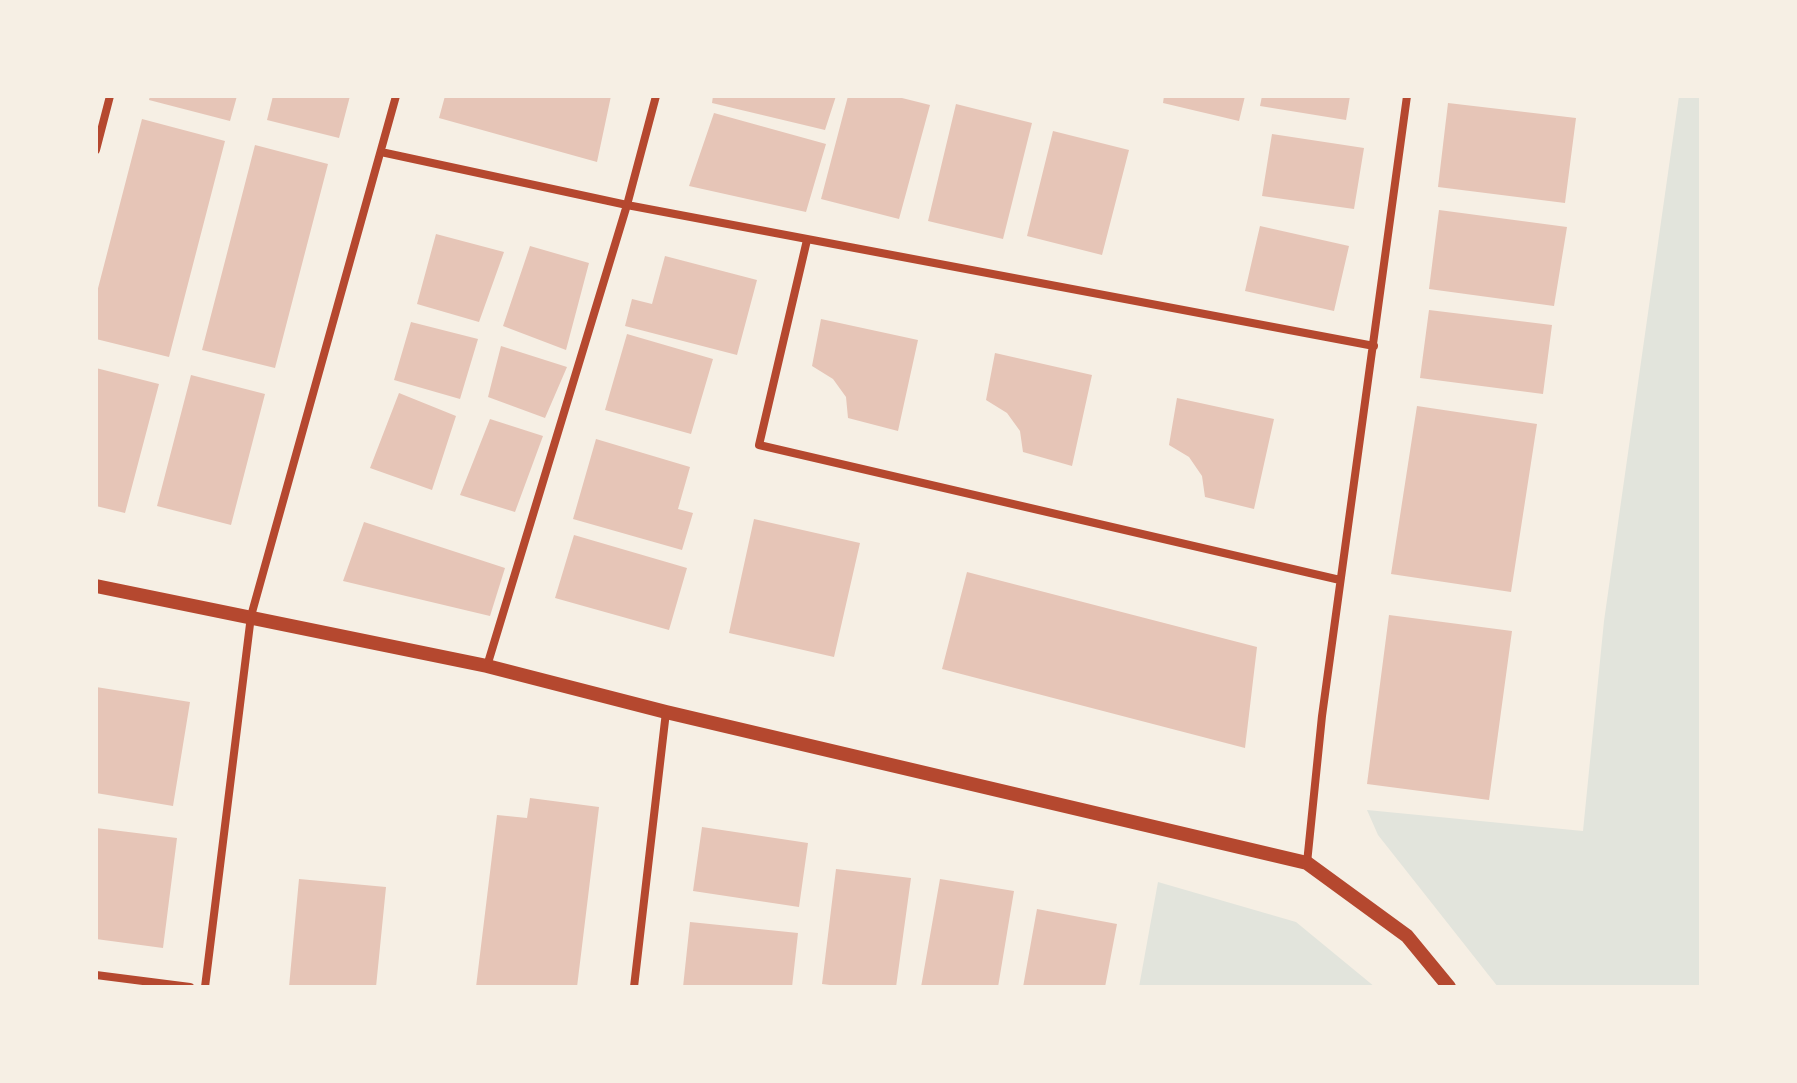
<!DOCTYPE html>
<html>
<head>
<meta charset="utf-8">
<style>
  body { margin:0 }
  #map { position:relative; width:1797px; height:1083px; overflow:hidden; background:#f6efe4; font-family:"Public Sans",sans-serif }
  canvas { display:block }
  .frame { position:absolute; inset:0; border:98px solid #f6efe4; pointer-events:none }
</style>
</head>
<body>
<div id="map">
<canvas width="1797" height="1083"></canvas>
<div class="frame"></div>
</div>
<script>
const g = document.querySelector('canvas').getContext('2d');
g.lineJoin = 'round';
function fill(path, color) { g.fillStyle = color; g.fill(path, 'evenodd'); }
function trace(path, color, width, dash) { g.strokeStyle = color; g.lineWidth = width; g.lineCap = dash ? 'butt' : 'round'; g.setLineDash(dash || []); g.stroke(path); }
fill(new Path2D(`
  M1679,96H1701V987H1498L1378,835L1367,810L1583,831L1604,621Z
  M1158,882L1296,922L1375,987H1139Z`), '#e2e4dc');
fill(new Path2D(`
  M150,96H237L230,121L149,100Z
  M273,96H350L339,138L267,120Z
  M445,96H611L597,162L439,118Z
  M713,96H836L825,130L712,103Z
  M848,96H894L930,105L899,219L821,199Z
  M1164,96H1245L1239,121L1163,103Z
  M1262,96H1350L1346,120L1260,106Z
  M1448,103L1576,118L1565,203L1438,187Z
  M956,104L1032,123L1003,239L928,221Z
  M714,113L826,144L806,212L689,186Z
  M142,119L225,141L169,357L96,339V296Z
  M1053,131L1129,150L1102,255L1027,236Z
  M1272,134L1364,148L1354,209L1262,196Z
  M255,145L328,164L275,368L202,350Z
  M1439,210L1567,227L1554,306L1429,289Z
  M1260,226L1349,246L1334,311L1245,291Z
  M436,234L504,252L479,322L417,304Z
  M530,246L589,263L566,350L503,326Z
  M665,256L757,280L737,355L625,326L632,299L652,304Z
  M1429,310L1552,325L1543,394L1420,378Z
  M821,319L918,340L898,431L848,418L846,397L833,379L812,366Z
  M411,322L478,339L460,399L394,380Z
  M627,334L713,359L691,434L605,410Z
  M501,346L567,367L545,418L488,397Z
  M995,353L1092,375L1072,466L1023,452L1020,431L1007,413L986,400Z
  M96,368L159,384L125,513L96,506Z
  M191,375L265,394L231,525L157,506Z
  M399,393L456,416L432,490L370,468Z
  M1177,398L1274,419L1254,509L1205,497L1202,476L1189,457L1169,445Z
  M1417,406L1537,424L1511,592L1391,574Z
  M490,419L543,436L515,512L460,495Z
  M596,439L690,467L678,509L693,513L682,550L573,519Z
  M754,519L860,543L834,657L729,633Z
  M364,522L505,568L490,616L343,581Z
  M574,535L687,568L669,630L555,598Z
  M967,572L1257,647L1245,748L942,669Z
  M1389,615L1512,631L1489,800L1367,784Z
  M96,687L190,702L173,806L96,793Z
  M530,798L599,807L577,987H476L497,815L527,818Z
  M702,827L808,843L799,907L693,891Z
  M96,828L177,838L163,948L96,939Z
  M836,869L911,878L896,987H846L822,984Z
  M299,879L386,887L376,987H289Z
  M940,879L1014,891L998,987H921Z
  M1037,909L1117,924L1105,987H1023Z
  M690,922L798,933L792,987H683Z`), '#e6c5b7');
trace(new Path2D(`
  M96,150L110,96
  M381,152L627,205L1374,346
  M807,240L759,445L1340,580
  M487,666L627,205L656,96
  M1307,863L1322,716L1407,96
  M96,975L190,987
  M205,987L251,616L396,96
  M634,987L666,712`), '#b5482f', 8);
trace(new Path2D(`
  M96,586L487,666L666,712L1307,863L1407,936L1449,987`), '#b5482f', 14);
</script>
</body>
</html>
